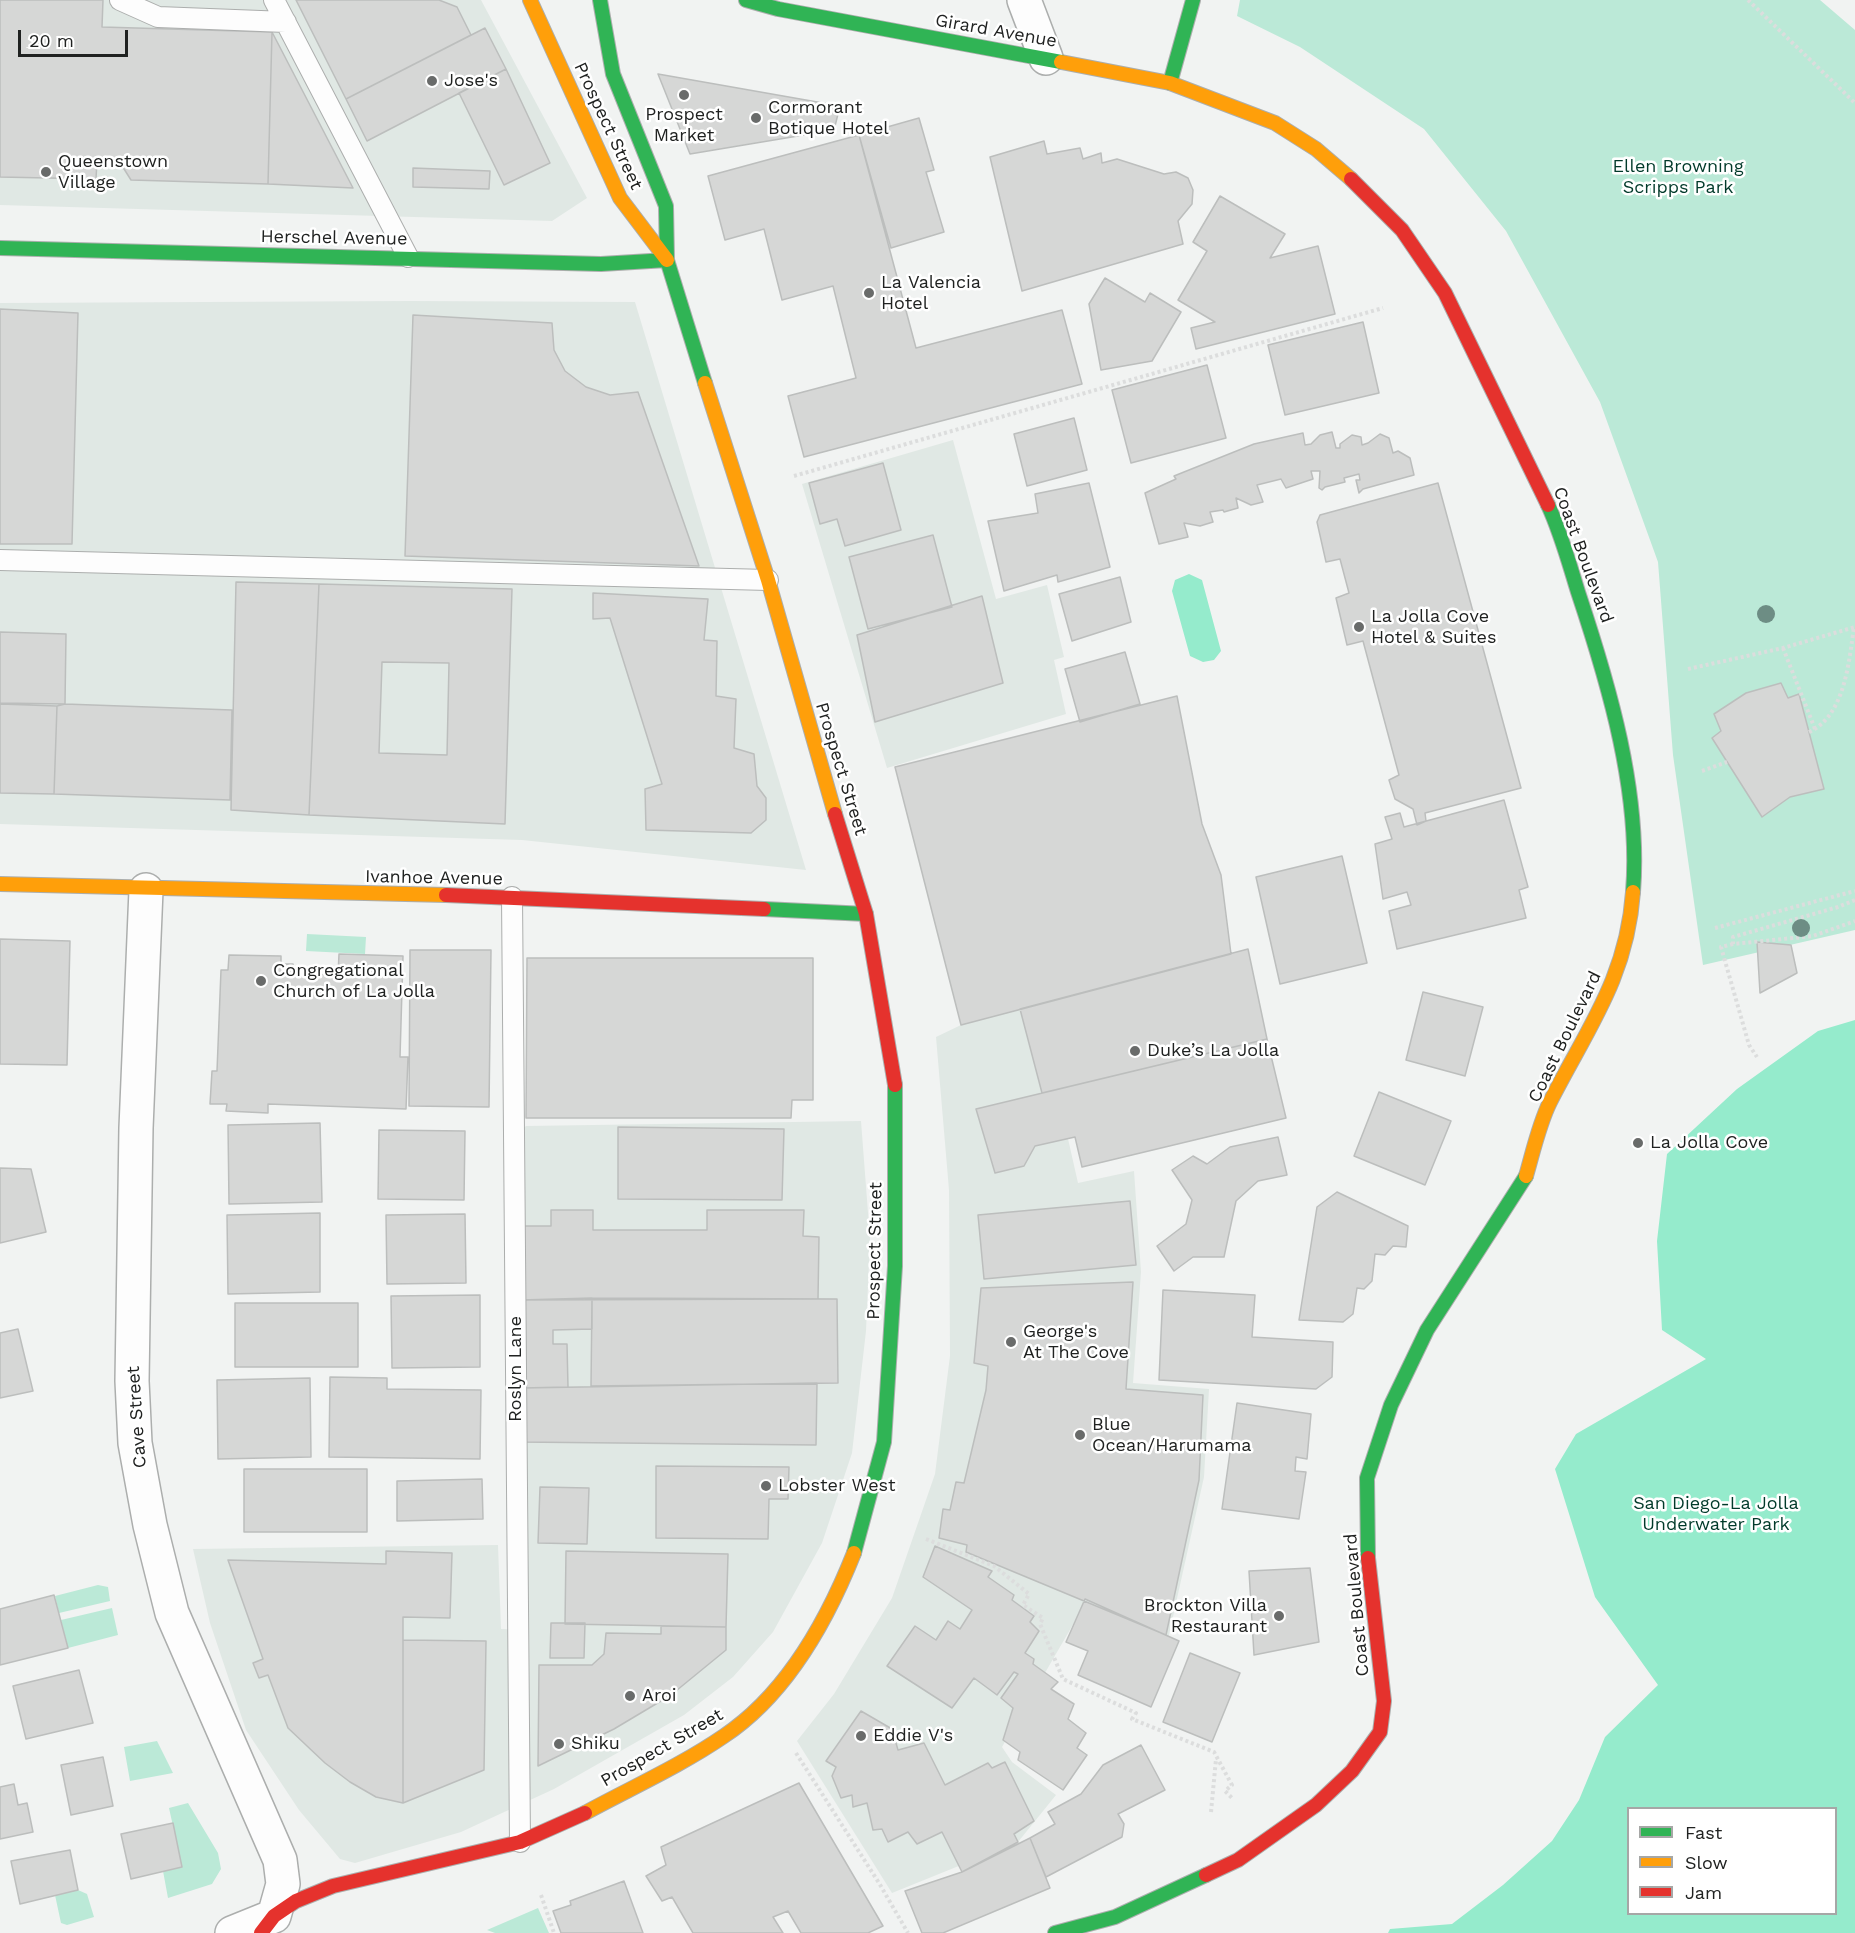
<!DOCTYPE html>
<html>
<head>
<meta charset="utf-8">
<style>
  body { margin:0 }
  #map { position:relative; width:1855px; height:1933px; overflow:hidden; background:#f1f3f2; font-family:"Work Sans",sans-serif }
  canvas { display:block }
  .legend { position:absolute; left:1627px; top:1807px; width:210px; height:108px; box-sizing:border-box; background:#fff; border:2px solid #a6a7a6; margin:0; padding:8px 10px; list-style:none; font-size:18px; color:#202221 }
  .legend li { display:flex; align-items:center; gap:12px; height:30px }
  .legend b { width:30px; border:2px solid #a6a7a6 }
  .scale { position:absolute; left:18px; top:30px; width:110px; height:27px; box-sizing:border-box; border:3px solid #202221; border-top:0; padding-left:8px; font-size:18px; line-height:21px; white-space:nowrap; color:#202221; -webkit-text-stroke:4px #fff; paint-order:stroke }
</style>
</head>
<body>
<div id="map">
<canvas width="1855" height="1933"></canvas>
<ul class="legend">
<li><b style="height:8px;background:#30b455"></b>Fast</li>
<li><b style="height:8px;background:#ff9f0a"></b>Slow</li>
<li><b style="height:8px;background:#e5322d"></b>Jam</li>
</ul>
<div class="scale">20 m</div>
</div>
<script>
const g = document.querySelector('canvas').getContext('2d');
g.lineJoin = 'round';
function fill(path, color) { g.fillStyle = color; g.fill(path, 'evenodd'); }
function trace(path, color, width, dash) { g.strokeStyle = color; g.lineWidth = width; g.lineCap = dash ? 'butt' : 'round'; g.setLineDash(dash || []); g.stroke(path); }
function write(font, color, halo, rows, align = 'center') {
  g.font = font + ' "Work Sans",sans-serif'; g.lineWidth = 5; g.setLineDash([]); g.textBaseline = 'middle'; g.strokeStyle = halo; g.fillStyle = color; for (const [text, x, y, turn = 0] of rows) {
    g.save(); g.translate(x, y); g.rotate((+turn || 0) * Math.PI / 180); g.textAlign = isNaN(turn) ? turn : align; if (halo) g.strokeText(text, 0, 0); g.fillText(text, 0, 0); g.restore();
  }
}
fill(new Path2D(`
  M0,0H481L587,198L552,221L0,205Z
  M410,301L635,302L806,870L522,840L0,824V303Z
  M953,440L996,599L1047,585L1064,657L1054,660L1066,714L887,768L802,484Z
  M1248,949L1267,1039L1057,1090L1078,1183L1134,1171L1141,1272L1133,1383L1209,1389L1204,1477L1168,1639L1082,1609L1002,1747L1012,1762L1056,1795L1018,1842L892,1893L797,1741L834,1694L892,1598L935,1474L950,1356L949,1190L936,1037L961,1025Z
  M861,1121L870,1239L866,1331L852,1453L822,1543L773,1632L733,1677L684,1715L554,1789L461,1832L355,1863L340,1859L299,1810L246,1730L210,1623L193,1549L498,1545L501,1629L529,1630L517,1441V1133L526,1126Z`), '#e0e8e4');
fill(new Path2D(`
  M1240,0H1820L1855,30V930L1703,965L1673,755L1658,562L1600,402L1506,231L1424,129L1300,47L1237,16Z
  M307,934L366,937L365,954L306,951Z
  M98,1585L108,1587L110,1601L59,1613L55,1596Z
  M112,1608L118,1635L68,1648L61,1620Z
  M157,1741L173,1773L130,1781L124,1747Z
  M188,1803L218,1853L221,1869L212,1884L168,1898L163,1871L182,1867L169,1808Z
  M78,1890L87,1894L94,1917L67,1925L61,1923L55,1895Z
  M538,1908L549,1933H495L487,1930Z`), '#bbe9d7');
fill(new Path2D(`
  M1189,574L1202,580L1221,651L1214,660L1203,662L1190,656L1172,591L1175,580Z
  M1855,1020V1933H1388L1390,1929L1452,1924L1503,1885L1552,1841L1579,1800L1605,1737L1658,1685L1595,1597L1555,1469L1576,1434L1706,1359L1662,1330L1657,1241L1667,1154L1737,1089L1818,1031ZM1628,1808H1836V1914H1628Z`), '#95ebcc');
const building = new Path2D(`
  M0,0H103L102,27L272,32L268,184L131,180L119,161H97L96,179L0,177Z
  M296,0H439L457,7L471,35L346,99Z
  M485,28L506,69L367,141L346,99Z
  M272,32L353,188L268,184Z
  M506,69L550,163L504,185L459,93Z
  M658,74L840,106L834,130L690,154Z
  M919,118L934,170L926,172L944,232L891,248L859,135Z
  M859,135L916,348L1062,310L1082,384L804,457L788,396L856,378L833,286L782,300L764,229L725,240L708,176Z
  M1044,141L1047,154L1080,148L1083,159L1101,153L1102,163L1117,159L1164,174L1176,172L1188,178L1193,190L1192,204L1178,221L1183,244L1022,291L990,157Z
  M413,168L490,171L489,189L413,187Z
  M1220,196L1285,234L1270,258L1318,246L1335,314L1196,349L1191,328L1215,322L1178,300L1207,251L1193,242Z
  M1105,278L1145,302L1150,293L1181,312L1152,361L1101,370L1089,304Z
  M0,309L78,313L72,544H0Z
  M413,315L552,323L554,350L565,371L586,387L610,395L638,392L699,566L405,556Z
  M1363,322L1379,393L1285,415L1268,345Z
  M1207,365L1226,438L1131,463L1112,390Z
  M1074,418L1087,470L1027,486L1014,434Z
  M1332,432L1336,448H1340V444L1352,435L1361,437L1362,445L1368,443L1380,434L1389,438L1393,453L1398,451L1410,458L1414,475L1363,489L1359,493L1356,480H1360L1359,474L1344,478L1345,482L1325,487L1322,490L1319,488L1320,471H1311L1313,479L1286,488L1281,479L1257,485L1263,502L1251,505L1236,498L1238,508L1224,512L1223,510L1210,512L1213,522L1200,526L1184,523L1188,537L1159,544L1145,493L1176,479L1174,476L1254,444L1303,433L1305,445L1311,444L1320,435Z
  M883,463L901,530L845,546L837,519L820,524L809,483Z
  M1089,483L1110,567L1058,582L1057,575L1004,591L988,521L1038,513L1035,494Z
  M1438,483L1521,788L1425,813L1426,821L1417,825L1413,809L1395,799L1389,780L1399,775L1363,641L1347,645L1336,598L1349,593L1340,559L1326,562L1317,522L1320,515Z
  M933,535L952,607L868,629L849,557Z
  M1120,577L1131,622L1072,641L1059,594Z
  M236,582L319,584L309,815L231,810Z
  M319,584L512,589L505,824L309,815ZM382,662L449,663L447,755L379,753Z
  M593,593L708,599L704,640L717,641L716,696L736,699L734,748L754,754L757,786L766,798V820L751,833L646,830L645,789L662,784L610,618L593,619Z
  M982,596L1003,683L875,722L857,635Z
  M0,632L66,634L65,704L0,703Z
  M1125,652L1140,704L1080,722L1065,669Z
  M1781,683L1788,698L1799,694L1824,789L1790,797L1762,817L1712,738L1721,731L1714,714L1746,693Z
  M1177,696L1202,824L1221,875L1231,954L961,1025L895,767Z
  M0,704L57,706L54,794L0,793Z
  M65,704L232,710L230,800L54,794L57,706Z
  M1504,800L1528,887L1519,890L1526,918L1397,949L1389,911L1411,905L1407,892L1383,899L1375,844L1392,839L1385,817L1400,813L1404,827Z
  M1342,856L1367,963L1280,984L1256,877Z
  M0,939L70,941L67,1065L0,1064Z
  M1757,942L1791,945L1797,973L1760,993Z
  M1248,949L1267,1039L1042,1093L1020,1009Z
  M410,950H491L489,1107L409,1106Z
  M339,954L403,956L400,1057H408L406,1109L268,1104V1113L226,1111L227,1104H210L212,1071H217L221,970H228L229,955L281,956V964H293V974L338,975Z
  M527,958H813V1100H792L791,1118H526Z
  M1423,992L1483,1007L1465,1076L1406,1060Z
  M1267,1039L1286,1118L1082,1167L1075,1137L1035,1146L1024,1166L995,1173L976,1109Z
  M1379,1092L1451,1121L1425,1185L1354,1156Z
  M320,1123L322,1202L229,1204L228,1125Z
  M618,1127L784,1129L782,1200L618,1199Z
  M379,1130L465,1131L464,1200L378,1199Z
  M1278,1137L1287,1175L1258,1181L1236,1201L1224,1257H1193L1174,1271L1157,1246L1186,1224L1192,1200L1172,1170L1193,1156L1207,1164L1230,1147Z
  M0,1168L31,1169L46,1232L0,1243Z
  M1337,1192L1408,1226L1406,1247L1393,1246L1385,1255L1375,1254L1372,1281L1364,1289L1357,1288L1353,1314L1343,1322L1299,1320L1317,1207Z
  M1130,1201L1136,1265L984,1279L978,1215Z
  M551,1210H593V1230H707V1210H804L803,1236L819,1237L818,1299L521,1300L519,1226H551Z
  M320,1213V1292L228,1294L227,1215Z
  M465,1214L466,1283L387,1284L386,1215Z
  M1133,1282L1126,1389L1203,1395L1199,1480L1166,1635L966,1552L967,1545L939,1538L943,1509L950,1510L956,1482L964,1483L986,1390L988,1366L974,1363L981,1288Z
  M1163,1290L1255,1295L1252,1337L1333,1342L1332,1377L1316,1389L1159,1380Z
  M480,1295V1367L392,1368L391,1296Z
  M592,1298L837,1299L838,1383L591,1386Z
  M592,1298V1329L553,1330V1344H567L568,1387L522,1388L521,1300Z
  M235,1303H358V1367H235Z
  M18,1329L33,1391L0,1398V1333Z
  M330,1377L387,1378V1389L481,1390L480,1459L329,1457Z
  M310,1378L311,1457L218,1459L217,1380Z
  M817,1383L816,1445L519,1442L522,1388Z
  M1237,1403L1311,1414L1307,1459L1296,1457L1295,1471L1306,1472L1299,1519L1222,1509Z
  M656,1466L789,1467L788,1499H769L768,1539L656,1538Z
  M244,1469H367V1532H244Z
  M482,1479L483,1519L397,1521V1481Z
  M540,1487L589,1488L587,1544L538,1543Z
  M935,1546L992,1571L988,1577L1014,1595L1012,1600L1034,1616L1030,1622L1039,1631L1025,1653L1034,1659L1033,1664L1058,1682L1051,1689L1074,1704L1068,1719L1086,1733L1077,1748L1087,1755L1063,1790L1018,1760L1020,1752L1003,1740L1013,1708L1001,1698L1018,1674L1014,1672L997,1695L974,1678L952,1708L887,1666L915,1626L936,1640L948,1621L960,1629L972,1610L923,1577Z
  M386,1551L452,1553L450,1618L403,1617V1803L376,1797L350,1782L325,1763L288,1728L268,1675L259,1678L253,1663L263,1659L228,1560L386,1564Z
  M566,1551L728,1554L726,1627L565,1624Z
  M1310,1568L1319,1642L1254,1655L1249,1571Z
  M54,1595L68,1648L0,1665V1609Z
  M1085,1599L1179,1641L1151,1707L1078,1675L1088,1651L1066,1642Z
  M551,1623H585L584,1658H550Z
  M661,1626L726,1627V1650L671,1695L614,1729L538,1766L539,1665H592L604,1654L606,1633L661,1634Z
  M403,1640L486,1641L484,1770L403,1803Z
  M1190,1653L1240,1673L1212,1742L1163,1722Z
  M79,1670L93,1723L26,1739L13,1686Z
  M861,1711L892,1729L898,1750L924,1743L945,1785L988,1763L992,1768L1005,1762L1034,1821L1014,1834L1018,1842L962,1872L942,1832L917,1844L908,1832L888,1842L882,1829L873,1830L867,1803L853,1807L852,1795L841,1798L832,1776L836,1767L826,1761Z
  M1141,1745L1165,1790L1118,1814L1124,1824L1122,1837L1046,1877L1030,1838L1055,1824L1048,1812L1081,1794L1103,1765Z
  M103,1757L113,1806L71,1815L61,1765Z
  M799,1783L883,1926L868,1933H801L788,1911L773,1917L783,1933H693L672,1897L662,1901L646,1876L666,1865L661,1847Z
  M14,1784L18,1805L27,1803L33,1832L0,1839V1787Z
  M173,1823L182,1867L131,1879L121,1834Z
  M1030,1838L1050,1888L943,1933H922L905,1891L962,1872Z
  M70,1850L78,1890L20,1904L11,1861Z
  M624,1881L643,1933H561L553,1911L571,1905L570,1901Z`);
fill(building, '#d6d7d6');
trace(building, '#bcbebd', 1.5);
const lane = new Path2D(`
  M120,0L158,17L286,22
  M274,0L408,257
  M0,560L768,580
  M512,897L520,1842`);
const street = new Path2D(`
  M1024,0L1046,58
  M146,890L136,1128L132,1381L135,1443L150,1525L172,1613L280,1860L283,1884L274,1916L232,1933`);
const fast = new Path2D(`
  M600,0L613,74L666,206L667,260L705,383
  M746,0L778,9L1061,62
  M1170,83L1193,0
  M0,248L601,264L667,260
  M1548,505C1561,533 1569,563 1578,592C1609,685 1641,793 1633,892
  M764,909L866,914
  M854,1553L884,1442L895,1266V1085
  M1368,1558L1367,1478L1391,1405L1427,1330L1526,1176
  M1055,1933L1115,1917L1206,1875`);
const slow = new Path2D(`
  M530,0L620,198L667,260
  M1061,62L1170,83L1275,123L1316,149L1351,179
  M705,383L768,580L835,814
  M0,884L446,895
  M1526,1176C1533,1152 1539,1124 1550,1102C1587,1029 1627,978 1633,892
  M585,1813C629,1789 682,1765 724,1736C787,1694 827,1621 854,1553`);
const jam = new Path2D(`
  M1351,179L1402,230L1445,293L1548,505
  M835,814L866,914L895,1085
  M446,895L764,909
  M1206,1875L1238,1860L1316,1805L1352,1771L1380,1732L1384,1701L1368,1558
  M261,1933L274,1916L296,1901L333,1886L520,1842L585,1813`);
trace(lane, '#acaead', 22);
trace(street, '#acaead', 36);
trace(fast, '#acaead', 16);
trace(slow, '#acaead', 16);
trace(jam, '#acaead', 16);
trace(new Path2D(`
  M1748,0L1855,103
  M794,476L1383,308
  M1783,648L1815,729
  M1688,669L1783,648L1855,627
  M1809,732C1845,716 1849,661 1854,627
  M1702,771L1727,762
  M1855,900L1838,907L1733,937V944L1813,936L1855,921
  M1715,928L1855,891
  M1733,944L1721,947L1749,1045L1757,1057
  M926,1539L994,1566L1029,1594L1023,1605L1043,1618L1040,1624L1063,1679L1136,1713L1132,1719L1214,1752L1232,1785L1225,1791L1232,1798
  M796,1753L879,1883L908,1933
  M1211,1812L1216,1759
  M541,1895L554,1933`), '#dcdddd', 4, [3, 3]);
trace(lane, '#fdfdfd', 20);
trace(street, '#fdfdfd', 33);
trace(fast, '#30b455', 14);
trace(slow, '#ff9f0a', 14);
trace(jam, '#e5322d', 14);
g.fillStyle = '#6d8d84';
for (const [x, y] of [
  [1766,614],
  [1801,928]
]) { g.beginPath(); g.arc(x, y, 9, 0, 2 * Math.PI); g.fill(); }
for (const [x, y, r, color] of [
  [432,81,6,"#696b6a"],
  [684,95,6,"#696b6a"],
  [756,118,6,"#696b6a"],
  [46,172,6,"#696b6a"],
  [869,293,6,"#696b6a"],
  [1359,627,6,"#696b6a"],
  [261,981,6,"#696b6a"],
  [1135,1051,6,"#696b6a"],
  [1638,1143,6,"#696b6a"],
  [1011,1342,6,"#696b6a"],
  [1080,1435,6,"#696b6a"],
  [766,1486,6,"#696b6a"],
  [1279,1616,6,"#696b6a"],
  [630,1696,6,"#696b6a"],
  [861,1736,6,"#696b6a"],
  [559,1744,6,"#696b6a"]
]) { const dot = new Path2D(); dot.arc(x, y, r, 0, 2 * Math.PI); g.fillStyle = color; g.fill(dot); trace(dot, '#fff', 2); }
write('18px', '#202221', '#fff', [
  ["Girard Avenue",996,31,10],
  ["Prospect Street",608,126,65],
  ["Herschel Avenue",334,238,1],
  ["Coast Boulevard",1583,555,70],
  ["Prospect Street",841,769,73],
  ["Ivanhoe Avenue",434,878,1],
  ["Coast Boulevard",1565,1037,-64],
  ["Prospect Street",875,1251,-89],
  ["Roslyn Lane",516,1369,-90],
  ["Cave Street",137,1417,-94],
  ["Coast Boulevard",1357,1605,-95],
  ["Prospect Street",662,1748,-30]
]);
write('18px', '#202221', '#fff', [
  ["Jose's",444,81],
  ["Cormorant",768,108],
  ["Botique Hotel",768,129],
  ["Prospect",684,115,"center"],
  ["Market",684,136,"center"],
  ["Queenstown",58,162],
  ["Village",58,183],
  ["La Valencia",881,283],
  ["Hotel",881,304],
  ["La Jolla Cove",1371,617],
  ["Hotel & Suites",1371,638],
  ["Congregational",273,971],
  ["Church of La Jolla",273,992],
  ["Duke’s La Jolla",1147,1051],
  ["La Jolla Cove",1650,1143],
  ["George's",1023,1332],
  ["At The Cove",1023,1353],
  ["Blue",1092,1425],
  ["Ocean/Harumama",1092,1446],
  ["Lobster West",778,1486],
  ["Brockton Villa",1267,1606,"right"],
  ["Restaurant",1267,1627,"right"],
  ["Aroi",642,1696],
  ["Eddie V's",873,1736],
  ["Shiku",571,1744]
], 'left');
write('18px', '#013a2a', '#fff', [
  ["Ellen Browning",1678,167],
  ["Scripps Park",1678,188],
  ["San Diego-La Jolla",1716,1504],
  ["Underwater Park",1716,1525]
]);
</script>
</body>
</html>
